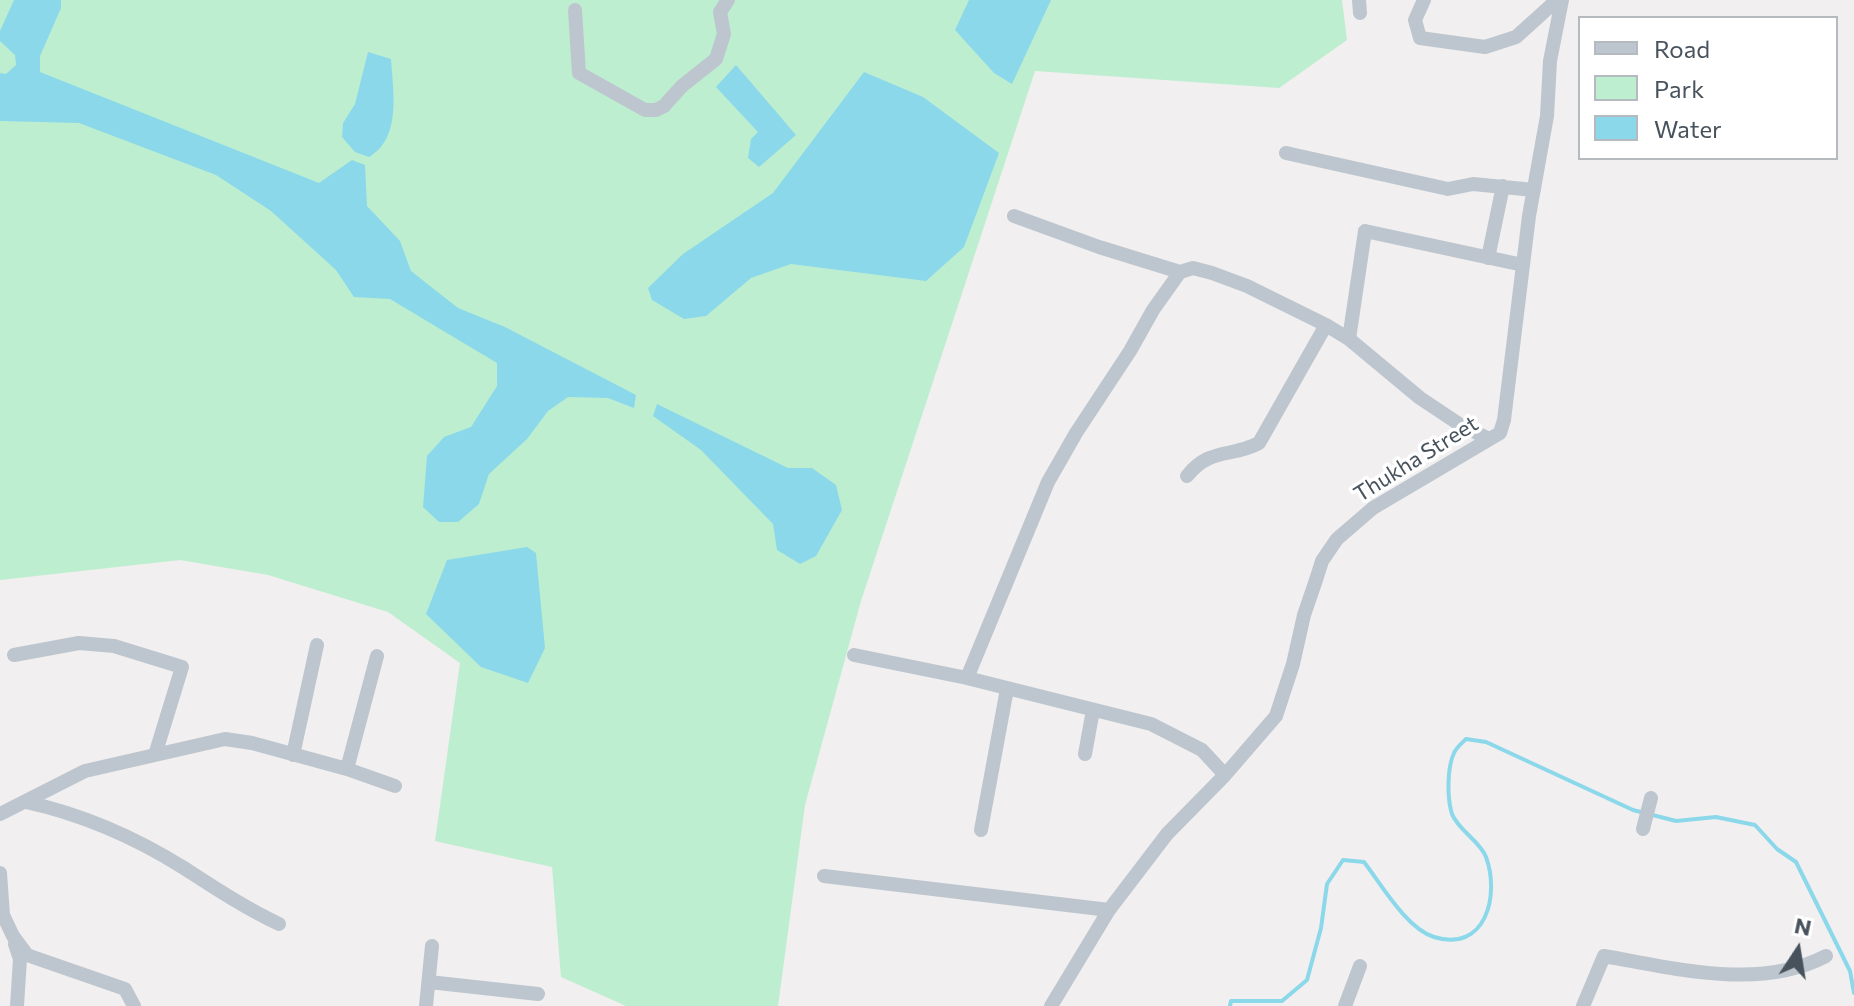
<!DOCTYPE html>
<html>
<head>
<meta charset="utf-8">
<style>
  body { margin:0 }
  #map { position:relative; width:1854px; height:1006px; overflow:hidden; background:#f1efef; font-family:Commissioner,sans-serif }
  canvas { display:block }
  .legend { position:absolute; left:1578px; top:16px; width:260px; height:144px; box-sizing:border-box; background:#fff; border:2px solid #b5babe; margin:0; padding:10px 14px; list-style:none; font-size:24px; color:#47525c }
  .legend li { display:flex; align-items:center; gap:16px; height:40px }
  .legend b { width:40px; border:2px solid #b5babe }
  .north { position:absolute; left:1758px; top:910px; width:80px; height:80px; -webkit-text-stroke:6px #fff; paint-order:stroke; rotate:12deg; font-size:22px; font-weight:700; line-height:32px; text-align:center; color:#47525c }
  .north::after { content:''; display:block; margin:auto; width:28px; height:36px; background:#47525c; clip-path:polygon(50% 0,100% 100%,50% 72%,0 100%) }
</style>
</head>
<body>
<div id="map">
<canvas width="1854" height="1006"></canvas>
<ul class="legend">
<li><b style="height:10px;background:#bdc6ce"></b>Road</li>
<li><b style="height:22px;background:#beeed0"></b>Park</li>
<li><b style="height:22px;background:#8bd8eb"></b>Water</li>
</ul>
<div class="north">N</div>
</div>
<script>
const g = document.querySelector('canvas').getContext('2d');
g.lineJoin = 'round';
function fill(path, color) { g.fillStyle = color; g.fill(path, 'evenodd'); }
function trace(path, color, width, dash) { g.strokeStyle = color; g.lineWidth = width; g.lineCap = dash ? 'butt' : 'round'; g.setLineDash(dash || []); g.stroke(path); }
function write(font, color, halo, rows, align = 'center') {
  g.font = font + ' Commissioner,sans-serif'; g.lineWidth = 7; g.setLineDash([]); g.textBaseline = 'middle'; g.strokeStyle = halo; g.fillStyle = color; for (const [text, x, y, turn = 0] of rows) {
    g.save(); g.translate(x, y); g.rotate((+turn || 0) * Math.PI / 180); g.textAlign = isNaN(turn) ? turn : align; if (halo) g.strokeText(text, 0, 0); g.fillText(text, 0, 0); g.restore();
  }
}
fill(new Path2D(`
  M0,0H1342L1347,40L1279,88L1035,71L861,601L805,805L778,1006H626L561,977L552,867L435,841L460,663L388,612L268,575L180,560L0,580Z`), '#beeed0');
fill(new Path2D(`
  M14,0H61V8L40,56V72L319,183L352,160L365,165L367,206L400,241L411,271L458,308L505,327L636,395L634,408L608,398L568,397L548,411L527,439L489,474L479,504L458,522H439L423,507L427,456L444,437L471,427L497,386V363L390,299L354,297L336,270L271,211L216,175L79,123L0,121V73L6,74L16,65L15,55L0,41V31Z
  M969,0H1051L1012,84L994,73L955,30Z
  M368,52L391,59C393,91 402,138 369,157L355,152L342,137L343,123L355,104Z
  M736,65L796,135L759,167L748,158L751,139L758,132L716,87Z
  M864,72L923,97L999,153L964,247L926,281L791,264L751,278L706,316L684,319L652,300L648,288L683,254L773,193Z
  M657,404L788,468H812L836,485L842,510L816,556L800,564L777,550L773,524L701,450L653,416Z
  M527,547L536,553L545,648L528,683L481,667L426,614L447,560Z`), '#8bd8eb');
trace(new Path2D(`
  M1230,1006L1231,1001H1282L1307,980L1321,928L1327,884L1343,860L1364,862C1381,884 1406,928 1434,937C1486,953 1500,895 1486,857C1480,841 1458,830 1452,814C1447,798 1447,768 1454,753C1456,748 1462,743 1466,739L1486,742L1633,810L1676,821L1716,817L1755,825L1777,849L1796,862L1850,971L1854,993`), '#8bd8eb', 4);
trace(new Path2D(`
  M1359,0L1360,13
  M1424,0L1415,20L1420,38L1485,47L1516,37L1557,0
  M575,10L579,73L645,110H656L664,106L682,86L716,59L724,34L720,12L728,0
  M1286,153L1448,189L1473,184L1534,190
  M1014,216L1099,247L1180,272
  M1488,258L1503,186
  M1349,339L1365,231L1523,265
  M1187,476C1210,447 1231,458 1259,443L1326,325
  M14,655L79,643L114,646L182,667L155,755
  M854,655L967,678
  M1085,754L1093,710
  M293,755L317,645
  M347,769L377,656
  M1225,775L1202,750L1151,724L967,678L1048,482L1076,433L1130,351L1153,310L1180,272L1193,268L1212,273L1247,286L1326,325L1349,339L1420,398L1459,424L1489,439
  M26,802C81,814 136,838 184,868C215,888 245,908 279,924
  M0,814L85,771L225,739L252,743L347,769L395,786
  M1643,829L1651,798
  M981,830L1007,689
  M0,873L3,915L13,936L27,955L125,989L134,1006
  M824,876L1109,910
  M15,944L20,959L17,1006
  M429,982L538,994
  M426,1006L432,946
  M1051,1006L1109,910L1167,834L1225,775L1276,716L1293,664L1304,615L1316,580L1322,561L1337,539L1373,508L1500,433L1504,420L1529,216L1547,116L1550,61L1562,0
  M1345,1006L1360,966
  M1583,1006L1604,956C1674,968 1759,991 1826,956`), '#bdc6ce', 14);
write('22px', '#47525c', '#fff', [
  ["Thukha Street",1416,459,-32]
]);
</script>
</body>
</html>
